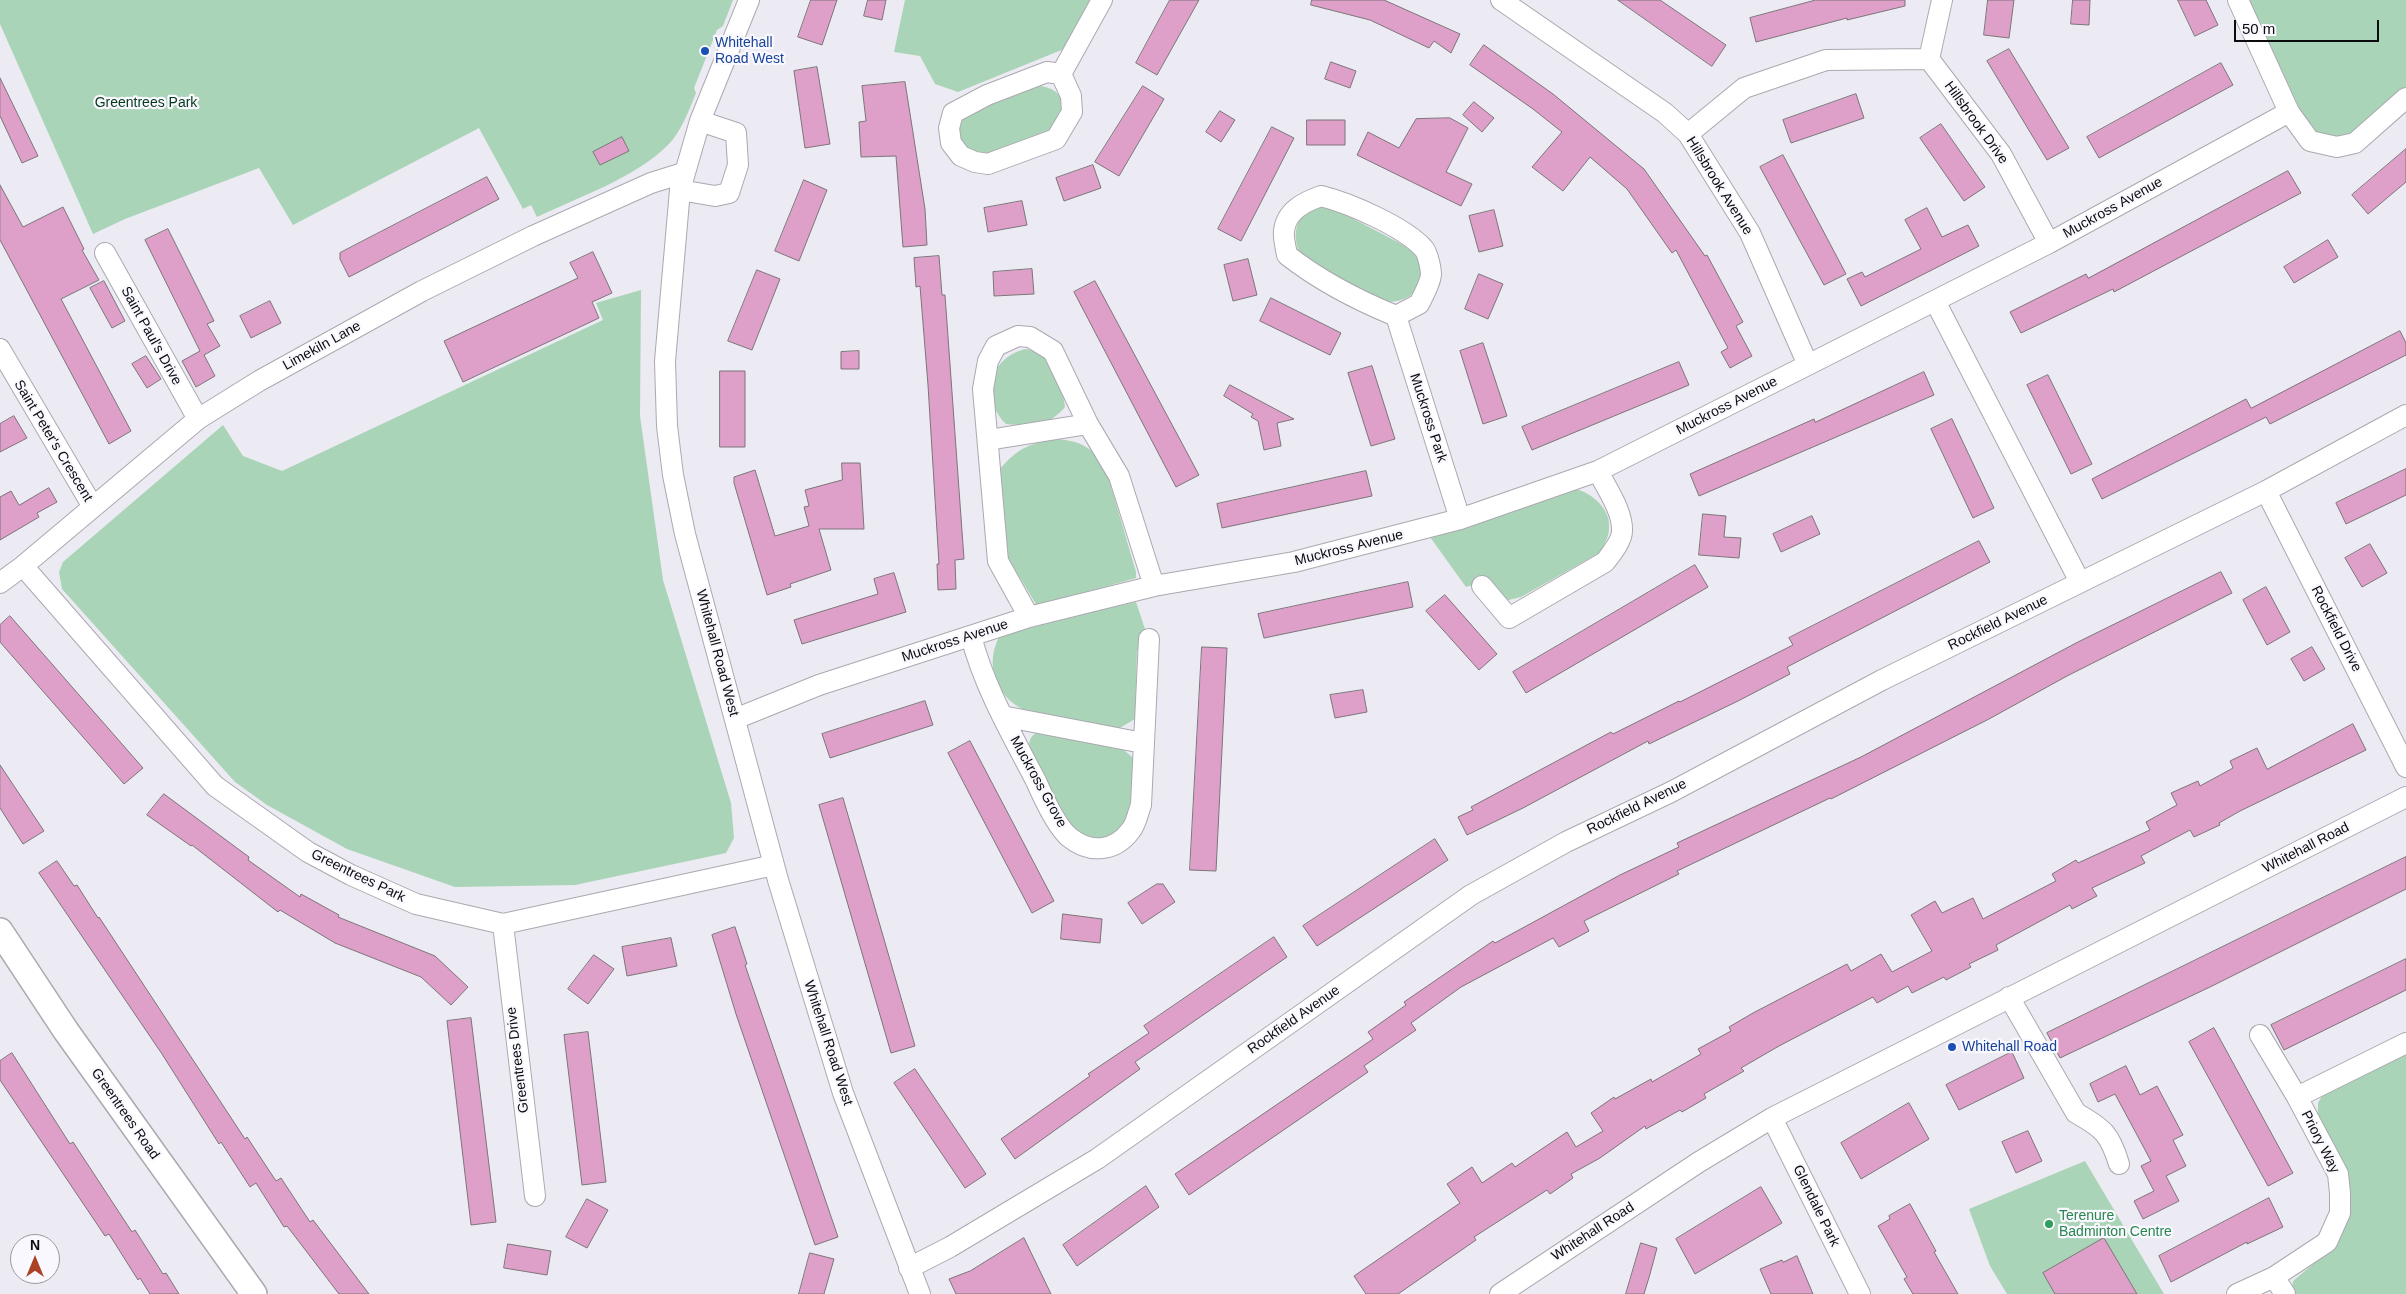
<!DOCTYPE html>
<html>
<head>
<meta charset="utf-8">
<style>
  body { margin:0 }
  #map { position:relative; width:2406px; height:1294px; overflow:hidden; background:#eceaf2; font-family:Helvetica,sans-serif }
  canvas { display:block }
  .north { position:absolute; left:10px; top:1234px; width:50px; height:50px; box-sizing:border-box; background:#f9f8fe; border:1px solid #9a999e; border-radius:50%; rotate:0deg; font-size:14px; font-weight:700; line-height:20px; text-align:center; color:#0c0b0e }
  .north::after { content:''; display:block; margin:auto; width:18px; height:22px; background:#aa4223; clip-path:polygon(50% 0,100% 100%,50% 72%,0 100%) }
  .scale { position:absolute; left:2234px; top:20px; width:145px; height:22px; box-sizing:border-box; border:2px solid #0c0b0e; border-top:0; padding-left:6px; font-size:15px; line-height:18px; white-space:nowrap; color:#0c0b0e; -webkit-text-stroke:4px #f9f8fe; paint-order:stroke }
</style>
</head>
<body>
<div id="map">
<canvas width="2406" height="1294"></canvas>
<div class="north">N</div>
<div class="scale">50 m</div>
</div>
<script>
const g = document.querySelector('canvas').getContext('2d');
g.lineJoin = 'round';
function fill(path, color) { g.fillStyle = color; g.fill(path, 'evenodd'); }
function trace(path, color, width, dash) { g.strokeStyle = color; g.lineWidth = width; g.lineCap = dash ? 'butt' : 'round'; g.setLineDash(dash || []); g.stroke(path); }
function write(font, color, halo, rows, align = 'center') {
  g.font = font + ' Helvetica,sans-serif'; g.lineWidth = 4.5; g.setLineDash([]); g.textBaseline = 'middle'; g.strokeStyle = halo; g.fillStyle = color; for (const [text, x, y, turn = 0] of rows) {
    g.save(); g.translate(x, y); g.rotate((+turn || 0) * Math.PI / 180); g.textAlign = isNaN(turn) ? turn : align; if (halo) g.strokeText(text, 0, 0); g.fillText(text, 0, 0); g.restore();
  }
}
fill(new Path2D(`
  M0,0H733L723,26L717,30L694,88L696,93C689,110 682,130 669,144C637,177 579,197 537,217L531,205L523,209L479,128L293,225L259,168L125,219L93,234L0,24Z
  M905,0H1092L1064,49L958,92L935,84L920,56L894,52Z
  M2247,0H2406V89L2354,133L2330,138L2312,134Z
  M1040,86C1058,89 1063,96 1064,114L1046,135L988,155C964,154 953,141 960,118L1023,89Z
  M1327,205L1411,249C1433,274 1421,301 1388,302L1303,260C1293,243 1291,220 1312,207C1315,205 1323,205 1327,205Z
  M641,290L640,416L663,580L731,803L734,838L726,853L575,885L455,887L347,849L267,805L235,782L62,589L59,572L63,562L223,425L243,456L282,471L603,320L596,303Z
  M1026,349C1053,354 1062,382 1065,407C1047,428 1032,426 1006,424C980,398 989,357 1026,349Z
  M1057,439C1081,441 1094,448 1106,469L1136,572V578L1037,606L1005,553L1000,469C1018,448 1030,443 1057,439Z
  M1575,489C1591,492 1611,509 1609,528C1609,538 1604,545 1599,553L1521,597L1500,602L1483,582L1466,587L1430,537Z
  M1136,602L1146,632L1137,651L1135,719L1118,729L1022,709C995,694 985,665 999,637L1069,617Z
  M1039,732L1119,746L1132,757L1135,768L1129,817L1112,838L1099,841L1085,838L1067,824L1029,750C1029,740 1030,735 1039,732Z
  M2406,1053V1294H2293L2292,1288L2293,1281L2330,1250L2344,1166L2318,1115V1103L2323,1094Z
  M2085,1161L2164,1294H2007L1990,1266L1969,1209Z`), '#aad4b7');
const building = new Path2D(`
  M811,0H837L822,45L798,37Z
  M868,0H886L882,20L864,16Z
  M1170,0H1199L1157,75L1136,63Z
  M1312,0H1384L1460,34L1451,53L1434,41L1429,48L1370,20L1311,5Z
  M1618,0H1660L1726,45L1712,66Z
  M1816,0H1905V6L1847,20V18L1756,42L1750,18Z
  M1988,0H2014L2009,38L1984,35Z
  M2073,0H2090L2089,25L2071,24Z
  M2178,0H2206L2218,25L2195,36Z
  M1484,45L1553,94L1644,169L1705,256L1707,255L1743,322L1736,326L1752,356L1730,368L1721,352L1728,348L1676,250L1672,253L1627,189L1590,157L1563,191L1532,167L1562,132L1533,109L1470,65Z
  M2009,49L2069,148L2047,160L1987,61Z
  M1331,62L1356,71L1350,88L1325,79Z
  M2221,63L2233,85L2099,158L2087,137Z
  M817,67L830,144L805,148L794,71Z
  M0,78L38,156L22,163L0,116Z
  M905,82L925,209L927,245L903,247L896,156L861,157L859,122L866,121L862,86Z
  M1143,86L1164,99L1119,176L1095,162Z
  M1856,94L1864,118L1791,143L1783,120Z
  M1474,102L1494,118L1482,132L1463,115Z
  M1220,111L1235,120L1221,142L1206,132Z
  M1450,118L1468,128L1446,172L1472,184L1461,206L1357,155L1368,132L1399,148L1416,119Z
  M1307,120H1345V145H1307Z
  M1941,124L1985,187L1964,201L1920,138Z
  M1272,127L1294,138L1241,241L1218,229Z
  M622,137L629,151L600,165L593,152Z
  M2406,149V182L2368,214L2352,195Z
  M1783,155L1846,274L1824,285L1760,167Z
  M1093,165L1101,188L1064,201L1056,178Z
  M2288,171L2301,193L2114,292L2113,289L2021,333L2010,312L2086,274L2088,278Z
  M487,177L499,199L349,277L340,259V253Z
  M804,180L827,190L799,261L775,251Z
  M0,185L23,227L63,207L84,249L82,250L99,280L61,299L131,431L109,444L0,240Z
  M1022,201L1027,225L988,232L984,208Z
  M1927,208L1942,237L1968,225L1979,246L1861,306L1847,279L1862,272L1865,277L1921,249L1905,220Z
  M1494,210L1503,246L1479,252L1469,216Z
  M168,229L214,321L207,324L220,346L204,355L215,376L196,387L182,361L200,351L145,240Z
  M2328,240L2338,257L2294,283L2284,267Z
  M593,252L612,293L592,302L599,318L463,382L444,341L578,278L570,263Z
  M939,256L942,295H945L964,559L955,560L956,589L938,590L937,564H939L928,385L920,286L916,287L914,258Z
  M1248,259L1257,295L1233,301L1224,265Z
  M1032,269L1034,294L994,296L993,272Z
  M757,270L780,279L752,350L728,341Z
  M1479,274L1503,284L1488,319L1465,309Z
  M104,281L125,321L112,328L90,288Z
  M1095,281L1199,475L1176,487L1074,292Z
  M1271,298L1341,333L1330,355L1260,321Z
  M270,301L281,323L251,338L240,316Z
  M2400,331L2406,343V355L2270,424L2266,417L2102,499L2092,479L2246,399L2251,408Z
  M1483,343L1507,416L1483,424L1460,351Z
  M859,351V369H841V352Z
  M146,356L161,379L147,388L132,364Z
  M1679,362L1689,385L1532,450L1522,427Z
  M1372,366L1395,439L1371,446L1348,373Z
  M720,371H745V447H720Z
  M1924,372L1934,395L1699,496L1690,474L1814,419L1815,422Z
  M2048,375L2092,464L2071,474L2027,385Z
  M1230,385L1294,419L1277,423L1281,446L1264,450L1258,421L1251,417L1253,414L1224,396Z
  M14,416L27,438L0,452V424Z
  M1952,419L1994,508L1973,518L1931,429Z
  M842,463H860L864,529H819L831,570L790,584L791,587L767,595L734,483V477L755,470L775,536L809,526L804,507L809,506L805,490L842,480Z
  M2406,469V495L2346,524L2336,503Z
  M1366,471L1372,496L1222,528L1217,504Z
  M49,488L57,502L37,513L39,517L0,540V497L11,491L19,505Z
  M1703,514L1726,516L1724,537L1741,538L1739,558L1699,555Z
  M1812,516L1820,534L1781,552L1773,534Z
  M1979,541L1990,562L1787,667L1790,674L1738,701L1649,744L1648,741L1523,808L1467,835L1458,817L1473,810L1471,807L1611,732L1613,734L1679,701L1680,702L1793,645L1789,638Z
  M2370,544L2387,573L2362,587L2345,558Z
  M1695,565L1708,587L1526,693L1513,672Z
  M2221,572L2232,593L2067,676L1989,719L1831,799L1830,798L1677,871L1679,874L1584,921L1589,931L1559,947L1553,938L1461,987L1411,1023L1416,1030L1364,1066L1368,1072L1189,1195L1175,1174L1373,1039L1368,1032L1406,1005L1404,1002L1493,941L1495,943L1620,875L1679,847L1677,843L1861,757L2078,642Z
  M894,573L906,612L802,644L794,620L878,594L874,579Z
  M1408,582L1413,607L1264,638L1258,614Z
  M2266,587L2290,632L2267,645L2243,600Z
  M1445,595L1497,654L1479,670L1426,611Z
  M10,616L143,768L124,784L0,642V625Z
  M1202,647L1227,648L1216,871L1190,870Z
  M2312,647L2325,669L2304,681L2291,659Z
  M1363,690L1367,712L1335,718L1330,695Z
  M925,701L933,725L830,758L822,734Z
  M2353,724L2366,750L2240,811L2219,823L2220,825L2194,837L2190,830L2141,856L2145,863L2092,888L2097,896L2072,909L2070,905L1996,945L1998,950L1969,964L1971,967L1946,980L1944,977L1912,993L1908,986L1877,1003L1873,997L1779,1046L1741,1068L1744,1071L1704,1094L1706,1098L1682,1112L1680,1110L1646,1129L1645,1126L1600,1158L1571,1174L1573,1178L1550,1194L1547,1190L1474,1237L1476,1240L1398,1294H1366L1354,1276L1460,1203L1447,1184L1472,1167L1482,1183L1512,1163L1515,1167L1567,1132L1576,1147L1603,1131L1591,1113L1614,1097L1615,1099L1651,1079L1652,1082L1701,1054L1698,1049L1731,1031L1729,1027L1753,1013L1847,964L1851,971L1881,954L1892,972L1932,951L1911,915L1935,901L1942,913L1973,898L1983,919L2056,881L2052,874L2076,860L2078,863L2150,830L2146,822L2177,805L2171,793L2198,781L2200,786L2233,768L2230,761L2257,748L2267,769Z
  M970,741L1054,901L1032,913L948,753Z
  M0,765L44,831L23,844L0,808Z
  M164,794L249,857L248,860L300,897L301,894L339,915L338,917L435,956L468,987L451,1005L421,977L335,943L280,910L278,912L192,845L191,846L147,815Z
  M843,798L915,1046L891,1053L819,805Z
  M1435,839L1448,860L1317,946L1303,926Z
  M2406,857V889L2210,987L2060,1058L2047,1033Z
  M57,861L74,886L77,885L98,918L99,917L245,1139L247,1137L276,1181L281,1178L310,1222L313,1220L369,1294H339L287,1226L284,1227L256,1183L250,1187L221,1142L219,1144L162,1054L39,873Z
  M1157,884H1163L1175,902L1142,924L1128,903Z
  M1063,914L1102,919L1100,943L1061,939Z
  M735,927L747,964L745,965L838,1237L815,1245L736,1014L712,935Z
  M1274,937L1287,957L1135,1062L1140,1069L1015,1159L1001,1139L1090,1076L1088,1074L1149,1033L1144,1026Z
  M671,938L677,966L627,976L622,947Z
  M594,955L614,969L588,1004L568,989Z
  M2406,959V990L2284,1050L2271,1025Z
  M471,1018L496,1222L471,1225L447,1021Z
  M2214,1028L2293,1173L2268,1186L2189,1042Z
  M588,1032L606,1182L582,1185L564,1035Z
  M2012,1052L2024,1078L1959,1110L1946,1085Z
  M12,1053L70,1144L73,1142L132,1232L135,1230L163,1274L166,1273L179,1294H150L140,1278L138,1280L109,1234L105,1236L0,1080V1061Z
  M2126,1066L2140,1095L2157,1086L2183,1135L2173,1140L2186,1166L2166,1176L2179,1201L2143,1219L2134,1201L2154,1191L2141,1166L2151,1161L2115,1094L2098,1102L2090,1084Z
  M915,1069L986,1174L965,1188L894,1083Z
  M1909,1103L1929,1139L1861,1179L1841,1143Z
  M2028,1131L2042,1161L2016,1173L2002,1142Z
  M1146,1186L1159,1207L1077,1266L1063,1245Z
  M1761,1187L1782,1223L1695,1274L1676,1239Z
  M2269,1198L2283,1227L2247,1244V1242L2171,1282L2159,1256Z
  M587,1199L608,1210L587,1248L566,1237Z
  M1910,1204L1936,1251L1934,1252L1958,1294H1913L1904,1279L1907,1277L1878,1226L1890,1219L1889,1216Z
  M1024,1238L1051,1294H956L949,1279L970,1271Z
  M2104,1238L2137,1294H2055L2043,1273Z
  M1641,1243L1657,1248L1650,1274L1644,1294H1626Z
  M508,1244L551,1251L547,1275L504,1268Z
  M810,1253L834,1259L824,1294H799Z
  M1797,1256L1813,1294H1771L1760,1269L1782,1260L1783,1262Z`);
fill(building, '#de9fc8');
trace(building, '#7c757a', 1);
const minor = new Path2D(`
  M749,0L700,121L680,190L665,361L667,426L673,475L685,534L778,880L843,1093L920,1294
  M1501,0L1665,113L1688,134L1750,233L1808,365
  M2238,0L2289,112L2310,141L2337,147L2355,143L2406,98
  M1929,59L1942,0
  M1047,72L1061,74L1071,96L1072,112L1056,139L988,164L975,162L961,156L951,143L949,128L953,113L987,95Z
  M1061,74L1102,0
  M1688,134L1744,88L1826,60L1929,59L2001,154L2049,243
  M680,190L715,196L729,193L738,165L736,133L700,121
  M1321,196C1349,203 1405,227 1424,249C1428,254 1431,269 1431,275C1430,284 1423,296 1419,304L1396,316C1357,300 1320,281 1287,255C1286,248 1283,238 1284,231C1286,211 1304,202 1321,196Z
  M105,253L198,419
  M1935,301L2080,582
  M1396,316L1460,519
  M0,349L93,507
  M988,440L1088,424
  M2266,491L2406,767
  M23,566L215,786L308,852L351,875L416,904L503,924L774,865
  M0,583L23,566L198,419L259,381L422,291L533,236L651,183L683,173
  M1482,586L1509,618L1605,562C1611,554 1622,541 1622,531C1623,511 1606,488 1598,471
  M1029,617L998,561L983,389L988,361L996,346L1018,336L1030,337L1053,351L1088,424L1119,476L1154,586
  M971,636C984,687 1012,735 1036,781C1043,797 1056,826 1069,837C1090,854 1115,852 1131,830C1136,824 1138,813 1141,805L1149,639
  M1002,716L1143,743
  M735,719L819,685L1029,617L1154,586L1294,562L1460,519L1598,471L2049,243L2289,112
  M503,924L535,1196
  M2009,997L2076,1113C2103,1128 2110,1134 2119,1164
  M2297,1097L2406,1043
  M1772,1118L1860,1294
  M909,1268L950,1247L1097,1159L1471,895L1566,842L1671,792L1882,680L2266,491L2406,415
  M2274,1277L2285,1294
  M1500,1294L1699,1162L1772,1118L2406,797
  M2237,1294L2274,1277L2327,1242L2340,1213V1193L2338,1174L2297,1097L2260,1035`);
const major = new Path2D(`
  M0,931L66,1031L254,1294`);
trace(minor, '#aba9b0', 22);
trace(major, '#aba9b0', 28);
trace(minor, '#fff', 20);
trace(major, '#fff', 25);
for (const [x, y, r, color] of [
  [705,51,5,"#1a4fb4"],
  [1952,1047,5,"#1a4fb4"],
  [2049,1224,5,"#2e9e5b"]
]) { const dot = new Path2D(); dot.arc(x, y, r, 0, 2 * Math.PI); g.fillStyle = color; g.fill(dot); trace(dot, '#f9f8fe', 2); }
write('14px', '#164399', '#f9f8fe', [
  ["Whitehall",715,43],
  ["Road West",715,59],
  ["Whitehall Road",1962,1047]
], 'left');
write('14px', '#02381c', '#f9f8fe', [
  ["Greentrees Park",146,103]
]);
write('14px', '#0c0b0e', '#f9f8fe', [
  ["Hillsbrook Drive",1976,123,54],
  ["Hillsbrook Avenue",1719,186,58],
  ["Muckross Avenue",2113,208,-29],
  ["Saint Paul's Drive",151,336,61],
  ["Limekiln Lane",322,346,-29],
  ["Muckross Avenue",1727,406,-27],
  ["Muckross Park",1428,418,72],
  ["Saint Peter's Crescent",53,441,59],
  ["Muckross Avenue",1349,548,-14],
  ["Rockfield Avenue",1998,623,-26],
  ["Rockfield Drive",2336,629,63],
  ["Muckross Avenue",955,641,-18],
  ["Whitehall Road West",717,653,75],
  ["Muckross Grove",1038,782,61],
  ["Rockfield Avenue",1637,807,-26],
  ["Whitehall Road",2306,848,-27],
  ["Greentrees Park",358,876,26],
  ["Rockfield Avenue",1294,1020,-35],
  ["Whitehall Road West",828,1043,72],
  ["Greentrees Drive",518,1060,-97],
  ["Greentrees Road",125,1114,55],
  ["Priory Way",2320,1142,63],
  ["Glendale Park",1816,1206,64],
  ["Whitehall Road",1593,1232,-33]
]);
write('14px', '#27864d', '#f9f8fe', [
  ["Terenure",2059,1216],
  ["Badminton Centre",2059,1232]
], 'left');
</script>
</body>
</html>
